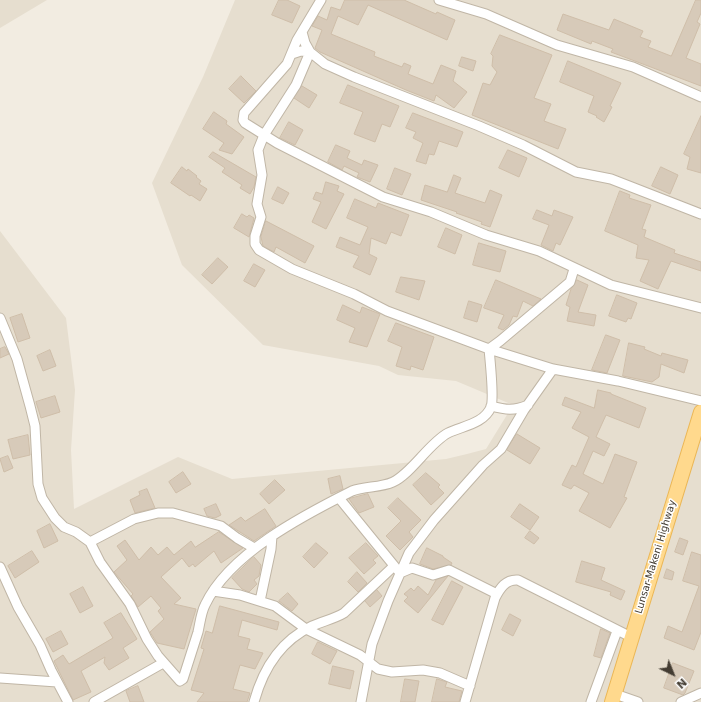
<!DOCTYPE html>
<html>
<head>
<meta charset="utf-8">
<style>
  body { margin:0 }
  #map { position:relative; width:701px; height:702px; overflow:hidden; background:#f2ece1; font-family:"DejaVu Sans",sans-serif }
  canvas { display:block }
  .north { position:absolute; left:653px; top:654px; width:40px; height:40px; -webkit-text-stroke:3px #fff; paint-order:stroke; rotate:137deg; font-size:11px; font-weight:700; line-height:16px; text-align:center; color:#433c32 }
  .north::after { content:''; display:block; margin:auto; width:14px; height:18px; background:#433c32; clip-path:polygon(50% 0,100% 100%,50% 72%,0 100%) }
</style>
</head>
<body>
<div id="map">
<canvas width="701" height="702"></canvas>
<div class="north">N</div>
</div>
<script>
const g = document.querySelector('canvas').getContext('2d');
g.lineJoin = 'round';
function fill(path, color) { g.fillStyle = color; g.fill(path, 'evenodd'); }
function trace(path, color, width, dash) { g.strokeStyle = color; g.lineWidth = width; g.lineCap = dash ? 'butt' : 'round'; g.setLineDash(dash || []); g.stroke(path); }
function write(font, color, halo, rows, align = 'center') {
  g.font = font + ' "DejaVu Sans",sans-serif'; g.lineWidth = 3; g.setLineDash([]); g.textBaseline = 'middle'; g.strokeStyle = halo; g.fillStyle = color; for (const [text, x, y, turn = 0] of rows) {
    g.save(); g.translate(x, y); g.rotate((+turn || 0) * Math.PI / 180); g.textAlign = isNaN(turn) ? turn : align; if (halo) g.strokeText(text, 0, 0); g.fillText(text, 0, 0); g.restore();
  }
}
fill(new Path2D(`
  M0,0H47L0,28Z
  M235,0H701V702H0V231L66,318L75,390L71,450L74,509L178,457L232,479L446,459L467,454L486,449L513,405L456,381L398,375L379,366L263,345L182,265L152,183L203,77Z`), '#e6decf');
const building = new Path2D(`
  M279,0H287L300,6L292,23L272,15Z
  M345,0H404L436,14L437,12L455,20L447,40L368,5L358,25L338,16L331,34L375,52L374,56L402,67L404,63L411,66L408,74L433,84L441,65L456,71L453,81L467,92L454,108L436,95L434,101L406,90L320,52L315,48L322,30L312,26L318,16L327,20L331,7L340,10Z
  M696,0H701V13L697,22L700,24L686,58L701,64V86L611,52L613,49L592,41L591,44L557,30L563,14L609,30L614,19L643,31L640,37L651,41L648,47L671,56Z
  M500,35L552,55L534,98L551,104L544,121L566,129L558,149L472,115L483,83L490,85L497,72L492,66L493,56L491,54Z
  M462,57L476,61L473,71L459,66Z
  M568,61L621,83L610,106L612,107L604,122L596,117L597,116L588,112L594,96L560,82Z
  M241,76L256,91L244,103L229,89Z
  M348,85L399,106L390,127L382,124L375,142L354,134L363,112L340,103Z
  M302,86L317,95L309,108L294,98Z
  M214,112L227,121L226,124L244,137L232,154L219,150L224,143L203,129Z
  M413,113L463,132L457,147L439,141L434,155L429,154L426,164L416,161L423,143L413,138L416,132L406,128Z
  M701,116V173L687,169L690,157L684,154Z
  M289,122L303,130L295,145L280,138Z
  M336,145L350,151L347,158L362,165L364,160L378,165L370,182L357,177L359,173L344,166L342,170L328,162Z
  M508,150L527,158L519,177L499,168Z
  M213,152L256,177L254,187L250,194L240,188L242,185L222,172L225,168L209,157Z
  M182,167L187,171L188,169L197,176L196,177L201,181L199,184L207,189L200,201L191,195L190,196L171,183Z
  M661,167L678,175L670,194L652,186Z
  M395,168L411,174L402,195L387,189Z
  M454,175L461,178L455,193L485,203L490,190L502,195L490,227L481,224L482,222L456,213L457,212L421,200L425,185L447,192Z
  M326,182L339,186L337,191L344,194L326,229L312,222L321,202L313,199L316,192L322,194Z
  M278,187L289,193L283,204L272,199Z
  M620,191L630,195L629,198L651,205L642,229L646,230L644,237L675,250L674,253L701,262V271L671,261L658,289L640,281L649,260L636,258L638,245L605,231Z
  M355,199L376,208L378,203L409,215L401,236L391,232L386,244L371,238L369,254L377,258L370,275L353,267L359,256L336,247L340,237L360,245L368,227L347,218Z
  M537,210L552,216L554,210L573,217L560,245L556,243L553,251L541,245L549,225L533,219Z
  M242,214L247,217L249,215L254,218L249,237L234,228Z
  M266,221L314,246L305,263L276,247L274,252L263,246L261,237Z
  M446,228L462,235L455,254L438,247Z
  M479,243L506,251L500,272L473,265Z
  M218,258L228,267L212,284L202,275Z
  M254,264L265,270L255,287L244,281Z
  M401,277L425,281L419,300L396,292Z
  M496,280L541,299L533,306L523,301L517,317L513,316L509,325L503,330L498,328L504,315L484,308Z
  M577,280L588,285L578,312L596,315L594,326L567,321L570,307L566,305L571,289Z
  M617,295L637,303L631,319L628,318L626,322L609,316Z
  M469,301L482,305L477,322L464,318Z
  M343,305L360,313L362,307L380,314L367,347L349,342L355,328L337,320Z
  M22,314L30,338L18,342L10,318Z
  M396,323L434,337L423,370L411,366L410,370L396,366L402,347L388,341Z
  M606,335L620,340L607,373L592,370Z
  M629,343L645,347L644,349L661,356L662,353L688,360L684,373L661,364L659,377L652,382L623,376Z
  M5,347L9,354L0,358V349Z
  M50,350L56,366L43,371L37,356Z
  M598,390L611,393V394L646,408L639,428L606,415L596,437L610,444L604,456L593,451L583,474L603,484L615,454L637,462L624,497L627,498L610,528L579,511L589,493L574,485L571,489L562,485L572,465L576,467L589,437L572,428L581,412L562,405L565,397L594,408Z
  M55,396L60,412L41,418L36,402Z
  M517,434L540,448L530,464L507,450Z
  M28,435L30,455L13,459L8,440Z
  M8,456L13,468L4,472L0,459Z
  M183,472L191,484L176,493L169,482Z
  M426,473L440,485L438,487L444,493L431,505L413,485Z
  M340,476L343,489L331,494L328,479Z
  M275,480L285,490L269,504L260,494Z
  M147,489L155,508L135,513L130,500L140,495L139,492Z
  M368,494L374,507L359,513L349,499Z
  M398,498L421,520L409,532L413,537L400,550L386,536L401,521L388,508Z
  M216,504L221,515L215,518L207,516L204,509Z
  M520,504L539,517L530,530L511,517Z
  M265,509L276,526L254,541L229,525L241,517L245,521Z
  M50,524L58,541L44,548L37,531Z
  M530,531L539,538L534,544L525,538Z
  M219,532L243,548L221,563L214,551L195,567L193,564L189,567L182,558L161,577L181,598L174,604L196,609L184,649L157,643L150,632L164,619L158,611L161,608L151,596L138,607L131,596L133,594L114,572L127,560L117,546L125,540L139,560L151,547L158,555L167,547L174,555L191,541L195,547Z
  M680,538L688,541L683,555L675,552Z
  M316,543L328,553L314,568L303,557Z
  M366,543L378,556L373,560L376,563L364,574L349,558Z
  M427,548L443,556V557L452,563L451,565L433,569L420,564Z
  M32,551L39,562L15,578L8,566Z
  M692,552L701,555V632L694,650L664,638L668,626L682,632L699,586L683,581Z
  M254,557L261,565L259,576L254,580L257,584L249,592L242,589L232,578Z
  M582,561L605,568L601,580L625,591L621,600L610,595L611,592L576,582Z
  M667,569L674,572L672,580L664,578Z
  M357,572L367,583L358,592L348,582Z
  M448,576L418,613L404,601L408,597L404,594L411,588L414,591L418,586L428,595L436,580Z
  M452,581L463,587L443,625L432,620Z
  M83,587L93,606L80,613L70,594Z
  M377,590L382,596L370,607L365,601Z
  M288,593L298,604L292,611L279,601Z
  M220,606L279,622L277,630L242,620L238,636L250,639L247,649L263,653L255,669L240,665L233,689L250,693L247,702H197L204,693L191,690L204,649L201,648L206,631L212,633Z
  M121,613L137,639L123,648L129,658L109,670L104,663L105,657L81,671L91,692L73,700L54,661L63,655L69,664L113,638L104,623Z
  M510,614L521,620L513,636L502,630Z
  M601,629L610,633L601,658L594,656Z
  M61,631L68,644L53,652L46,639Z
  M318,642L337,651L330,664L312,654Z
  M673,663L694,671L685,693L683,695L664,688Z
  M333,666L354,671L350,689L329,684Z
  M405,679L419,681L415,702H401Z
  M437,679L447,682L445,687L462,691L459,702H432Z
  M138,686L144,702H130L126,691Z`);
fill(building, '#d7cab9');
trace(building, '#cfbea9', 1);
const street = new Path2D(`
  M321,0L297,40L287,64L244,113L243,120L245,123L277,143L383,197L431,212L486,235L539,251L611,285L701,308
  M439,0L486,14L557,45L633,67L701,97
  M302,32L305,43L310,52L325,64L354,77L479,126L523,145L576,172L611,179L701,214
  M292,54L301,51L310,52L296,85L264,135L258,150L262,175L257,204L261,217L255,236V244L259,250L292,269L354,294L387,311L489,349L553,369L618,381L701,401
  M0,318L17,359L30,406L35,426L38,484L42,498L55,518L64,527L76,532L90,542L100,562L130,604L147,639L158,656L180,681L183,679C188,663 193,648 198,632C200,623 201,613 205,605C229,554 302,516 352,491C365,486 380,488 393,482C412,473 429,443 448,433C462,426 484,424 491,407C494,399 490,359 489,349L500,341L570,282L574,269
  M491,406C506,410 514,411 528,405
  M339,498L400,573L412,568L433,575L449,570L497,594
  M90,542L134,519L158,513H173L221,526L237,538L254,548
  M0,567L18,607L40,645L51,670L68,702
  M213,591L240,595L275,606L306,629L360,655L378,669L392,672L423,670L440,673L470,686
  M260,601L271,549L272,536
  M0,678L57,682
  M615,694L638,702
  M94,702L163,663
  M254,702C263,669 280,641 312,626C323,621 334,619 344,613L394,566
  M361,702L372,644L388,601L409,553L434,520L483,465L501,449L524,410L553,369
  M465,702L495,598C500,588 506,579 518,580L631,637
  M591,702L617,631
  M681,702L701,693`);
const primary = new Path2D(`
  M612,702L701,412`);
trace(street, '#c0b6a6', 11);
trace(primary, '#ebb756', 16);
trace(street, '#fff', 9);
trace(primary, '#ffd98d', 14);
write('10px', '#433c32', '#fff', [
  ["Lunsar-Makeni Highway",656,557,-73]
]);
</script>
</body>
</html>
